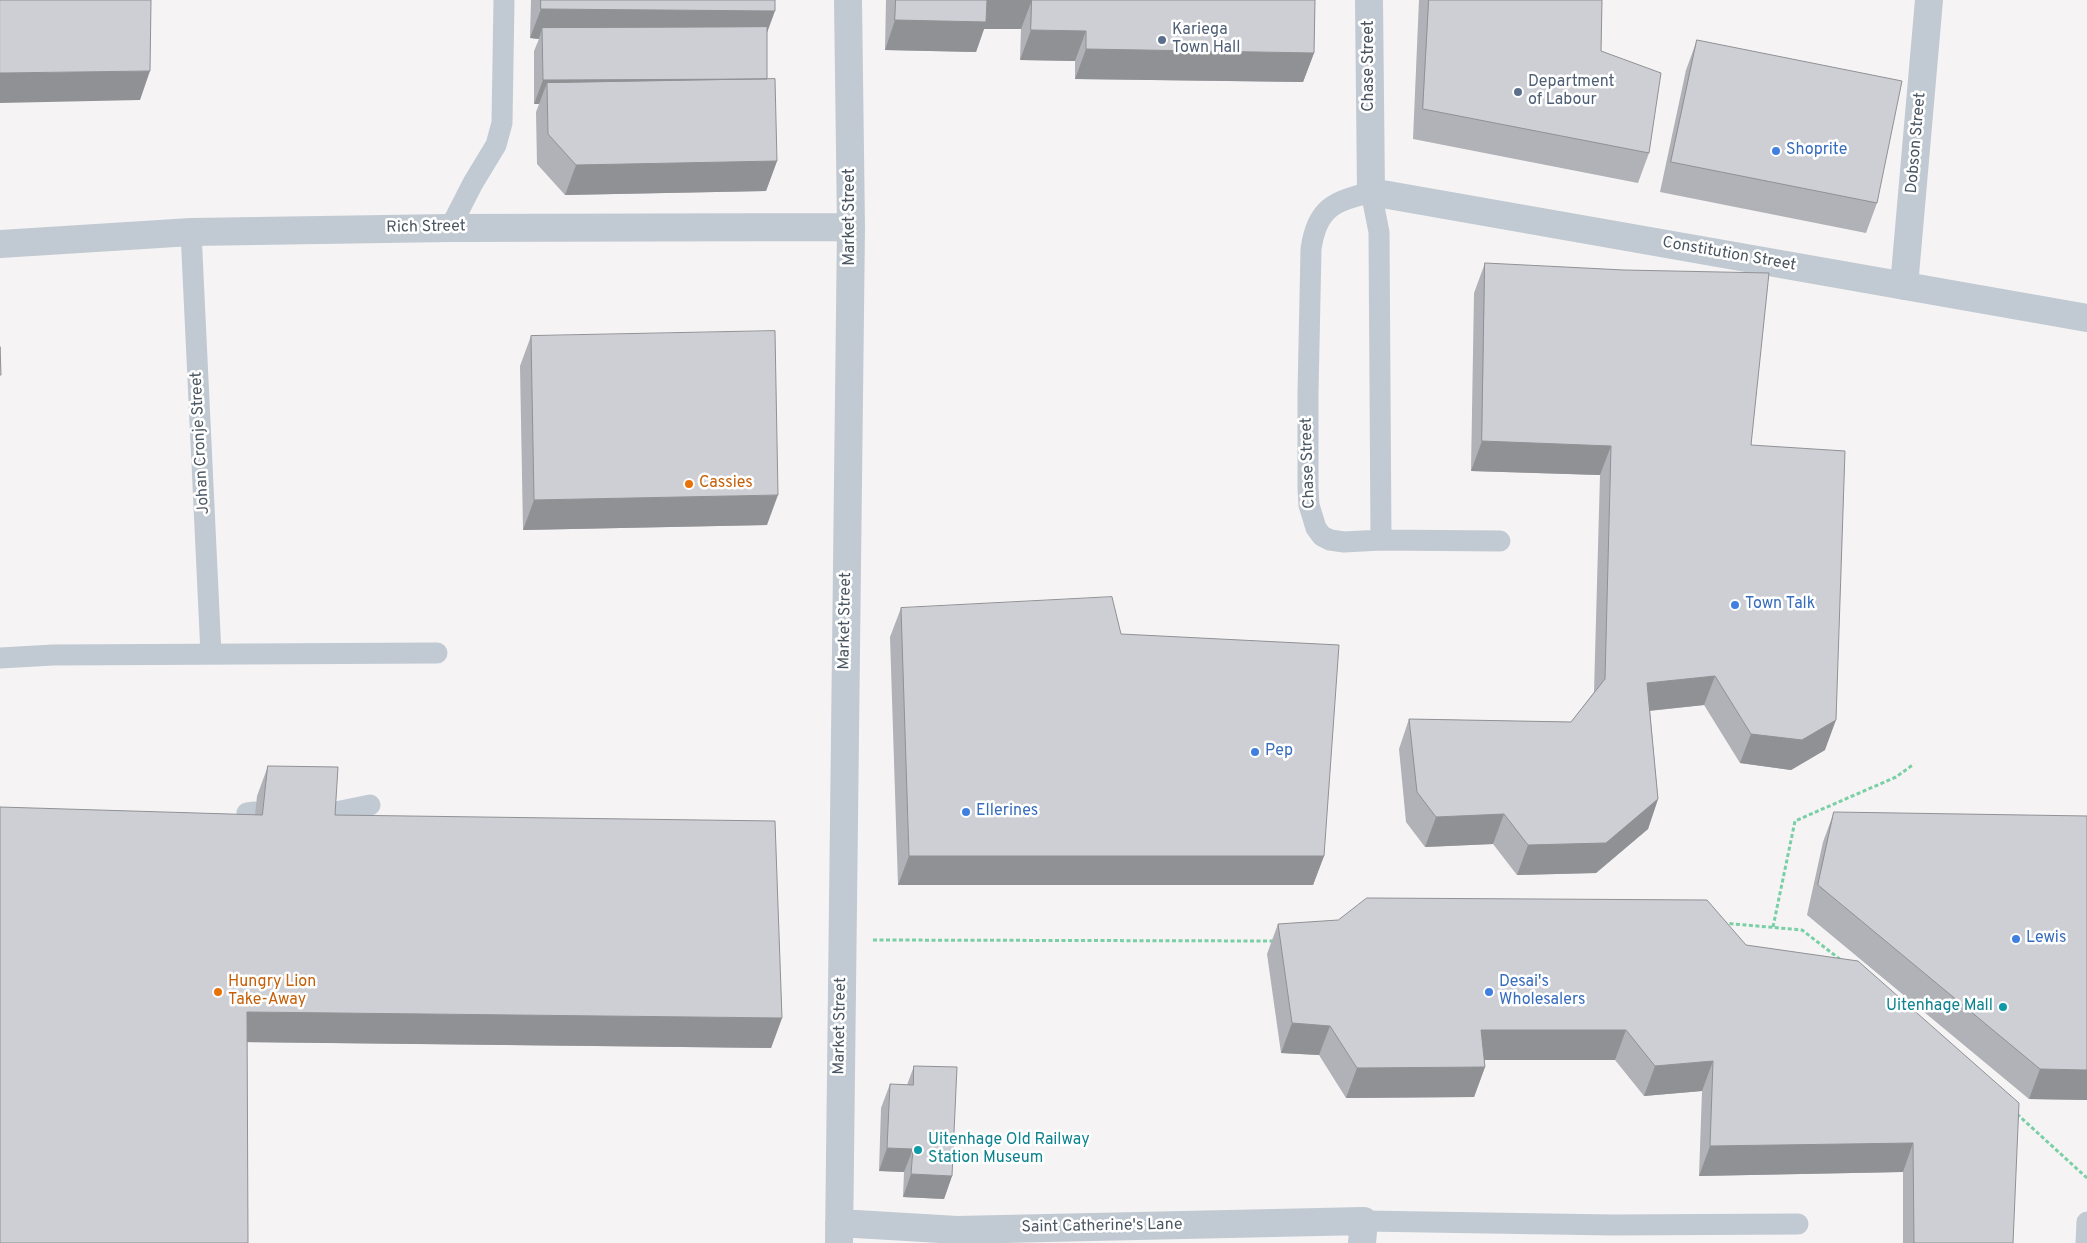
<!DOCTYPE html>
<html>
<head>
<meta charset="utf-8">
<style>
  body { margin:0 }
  canvas { display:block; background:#f5f3f3 }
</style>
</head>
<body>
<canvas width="2087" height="1243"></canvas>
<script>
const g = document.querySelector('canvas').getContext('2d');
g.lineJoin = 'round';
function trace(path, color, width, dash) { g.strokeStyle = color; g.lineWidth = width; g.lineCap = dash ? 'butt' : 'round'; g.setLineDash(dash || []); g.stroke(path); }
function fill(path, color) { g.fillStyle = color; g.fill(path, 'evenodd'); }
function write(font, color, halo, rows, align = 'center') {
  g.font = font + ' Overpass,sans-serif'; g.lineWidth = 5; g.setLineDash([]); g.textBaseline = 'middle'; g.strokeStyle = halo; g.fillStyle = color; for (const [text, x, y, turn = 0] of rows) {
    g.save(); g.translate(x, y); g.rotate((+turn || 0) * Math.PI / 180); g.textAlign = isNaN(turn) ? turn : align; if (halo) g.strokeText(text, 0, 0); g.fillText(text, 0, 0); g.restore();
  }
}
trace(new Path2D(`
  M1723,923L1802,930L1841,960
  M1773,927L1795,821L1896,777L1914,764
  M873,940L1274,941
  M2017,1114L2087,1178`), '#7ad0a6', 3, [4, 2.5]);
trace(new Path2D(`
  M450,228L473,183L496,145L502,123L504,0
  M191,232L211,654
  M1381,540L1379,232L1371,192C1334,202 1317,207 1311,249L1308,393V488L1309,505L1316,528L1322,536L1330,540L1344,542L1381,540L1500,541
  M0,658L53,655L437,653
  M247,813L255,812
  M326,814L370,805
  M1364,1221L1613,1225L1798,1224
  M2086,1243L2087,1222`), '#c1cad2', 21);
trace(new Path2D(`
  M1369,0L1371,192L2087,318
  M0,244L191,232L450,228L851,227
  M1904,286L1929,0
  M839,1223L957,1230L1364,1221L1362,1243
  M839,1243L851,227L848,0`), '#c1cad2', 28);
fill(new Path2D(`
  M531,0H775L767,32V79L777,161L766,191L565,195L537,164L536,112L539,104H534V51L539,39L530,38Z
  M886,0H1315L1314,53L1303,82L1075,79V61L1020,60L1021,29H984L976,52L885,50Z
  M1419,0H1602L1601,51L1649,153L1638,183L1413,139Z
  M1697,40L1877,203L1866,233L1660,192L1686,70Z
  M1485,263L1751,445L1825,750L1791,770L1740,763L1704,705L1650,711L1658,799L1648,829L1596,873L1517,875L1493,844L1425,847L1406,822L1399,749L1409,719L1571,722L1594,692L1600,475L1471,471L1474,293Z
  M531,336L767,525L523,530L520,366Z
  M901,608L1121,634L1324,856L1313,885H898L890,637Z
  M268,766L335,815L782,1018L771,1048L247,1042L0,1243L255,815L257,796Z
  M1834,812L2087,1100L2029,1099L1807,915L1823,842Z
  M1278,924L1746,945L2013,1243H1903V1172L1699,1176L1702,1091L1644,1096L1615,1060H1484L1485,1067L1474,1097L1346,1098L1319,1055L1281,1053L1267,954Z
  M914,1066L952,1176L944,1199L903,1197L904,1172L879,1171L881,1108L890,1084L907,1085Z`), '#b0b2b7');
fill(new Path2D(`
  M987,0H1032L1021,29H984L976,52L885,50L895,20Z
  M541,9L775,11L764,41L542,28L539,39L530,38Z
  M1031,30L1086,31L1075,61L1020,60Z
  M1086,49L1314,53L1303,82L1075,79Z
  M150,71L140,100L0,103V73Z
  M767,79L547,83L539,104H534L543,80Z
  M777,161L766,191L565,195L576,165Z
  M1482,441L1611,446L1600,475L1471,471Z
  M778,495L767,525L523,530L534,500Z
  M1715,676L1704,705L1636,712L1647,683Z
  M1836,720L1825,750L1791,770L1740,763L1751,734Z
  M1658,799L1648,829L1596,873L1517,875L1528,845Z
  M1504,814L1493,844L1425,847L1436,817Z
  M909,856H1324L1313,885H898Z
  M247,1012L782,1018L771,1048L236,1042Z
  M1292,1023L1330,1026L1319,1055L1281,1053Z
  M1481,1030H1626L1615,1060H1470Z
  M1713,1061L1702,1091L1644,1096L1655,1066Z
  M1485,1067L1474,1097L1346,1098L1357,1068Z
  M2040,1069L2087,1070V1100L2029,1099Z
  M1913,1143L1903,1172L1699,1176L1710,1146Z
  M887,1148L913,1149L904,1172L879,1171Z
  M911,1174L952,1176L944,1199L903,1197Z`), '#909195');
const building = new Path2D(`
  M0,0H151L150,71L0,73Z
  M541,0H775V11L541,9Z
  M896,0H987L986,22L895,20Z
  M1032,0H1315L1314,53L1086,49V31L1031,30Z
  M1429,0H1602L1601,51L1661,73L1649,153L1423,109Z
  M767,27V79L543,80L542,28Z
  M1697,40L1902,81L1877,203L1671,162Z
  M775,79L777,161L576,165L548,134L547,83Z
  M1485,263L1624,270L1769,273L1751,445L1845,451L1836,720L1802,740L1751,734L1715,676L1647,683L1658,799L1606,843L1528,845L1504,814L1436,817L1417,792L1409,719L1571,722L1605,679L1611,446L1482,441Z
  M775,331L778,495L534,500L531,336Z
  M0,347L1,375H0Z
  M1112,597L1121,634L1339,645L1324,856H909L901,608Z
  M268,766L338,767L335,815L775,821L782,1018L247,1012L248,1243H0V807L262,815Z
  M1834,812L2087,816V1070L2040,1069L1818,885Z
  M1367,898L1707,900L1746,945L1858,961L2019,1103L2013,1243H1914L1913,1143L1710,1146L1713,1061L1655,1066L1626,1030H1481L1485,1067L1357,1068L1330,1026L1292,1023L1278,924L1338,920Z
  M914,1066L957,1067L952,1176L911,1174L913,1149L887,1148L890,1084L913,1085Z`);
fill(building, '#cdcfd5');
trace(building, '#909195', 1);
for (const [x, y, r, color] of [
  [1162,40,5,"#5c6f8a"],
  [1518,92,5,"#5c6f8a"],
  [1776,151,5,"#3f7fe0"],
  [689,484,5,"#e8710a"],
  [1735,605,5,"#3f7fe0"],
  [1255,752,5,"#3f7fe0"],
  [966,812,5,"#3f7fe0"],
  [2016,939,5,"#3f7fe0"],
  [218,992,5,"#e8710a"],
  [1489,992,5,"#3f7fe0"],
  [2003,1007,5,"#0f9aa8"],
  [918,1150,5,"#0f9aa8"]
]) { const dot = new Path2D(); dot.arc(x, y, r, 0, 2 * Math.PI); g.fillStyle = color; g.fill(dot); trace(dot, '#fff', 2); }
write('16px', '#4e5e75', '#fff', [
  ["Kariega",1172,31],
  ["Town Hall",1172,49],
  ["Department",1528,83],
  ["of Labour",1528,101]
], 'left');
write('16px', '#4a5661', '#fff', [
  ["Chase Street",1370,66,-90],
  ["Dobson Street",1917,143,-85],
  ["Market Street",851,217,-90],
  ["Rich Street",426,228,-1],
  ["Constitution Street",1729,255,10],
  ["Johan Cronje Street",201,443,-93],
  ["Chase Street",1309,463,-92],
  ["Market Street",846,621,-89],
  ["Market Street",841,1026,-89],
  ["Saint Catherine's Lane",1102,1227,-1]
]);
write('16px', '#366cbe', '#fff', [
  ["Shoprite",1786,151],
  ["Town Talk",1745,605],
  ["Pep",1265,752],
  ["Ellerines",976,812],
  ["Lewis",2026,939],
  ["Desai's",1499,983],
  ["Wholesalers",1499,1001]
], 'left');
write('16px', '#c56008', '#fff', [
  ["Cassies",699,484],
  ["Hungry Lion",228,983],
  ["Take-Away",228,1001]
], 'left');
write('16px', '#0d838f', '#fff', [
  ["Uitenhage Mall",1993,1007],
  ["Uitenhage Old Railway",928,1141,"left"],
  ["Station Museum",928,1159,"left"]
], 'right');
</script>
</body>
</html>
